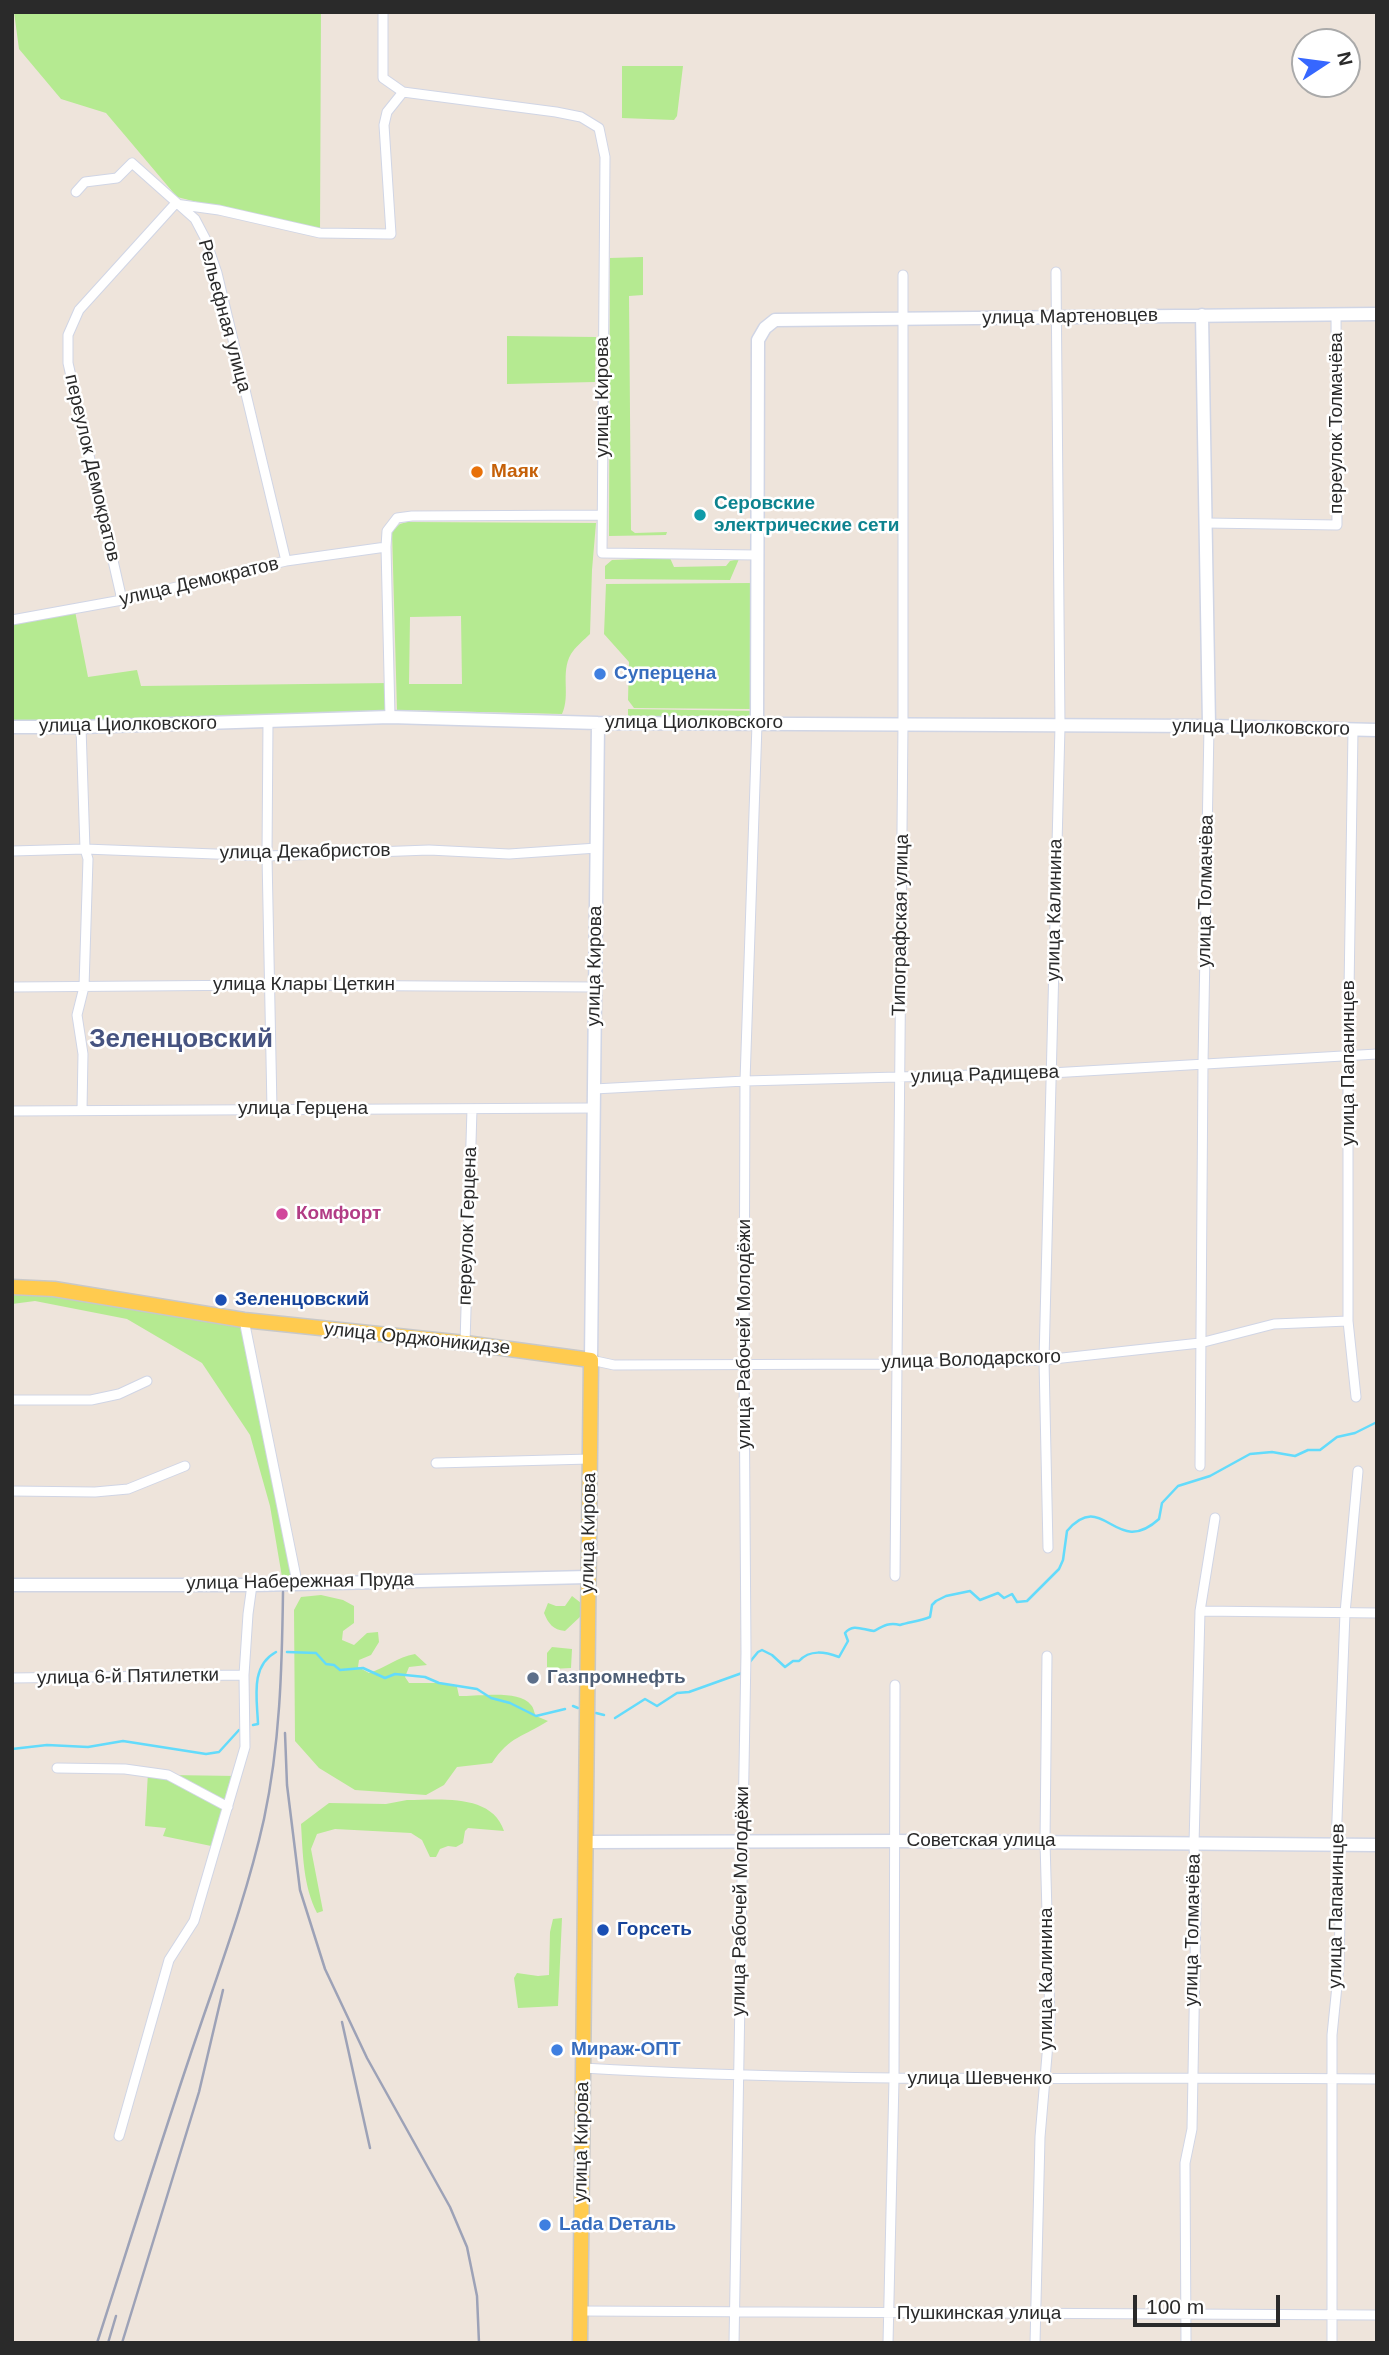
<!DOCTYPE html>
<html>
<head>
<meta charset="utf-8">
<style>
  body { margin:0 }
  #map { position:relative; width:1389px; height:2355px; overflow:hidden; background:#eee4db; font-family:Helvetica,sans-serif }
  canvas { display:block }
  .frame { position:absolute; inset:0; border:14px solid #2a2a2a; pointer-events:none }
  .north { position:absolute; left:1291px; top:28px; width:70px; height:70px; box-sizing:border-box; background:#fff; border:2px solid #aaa; border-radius:50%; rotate:77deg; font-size:19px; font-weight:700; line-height:28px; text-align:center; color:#2a2a2a }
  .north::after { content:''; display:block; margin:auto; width:24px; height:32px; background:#3667ff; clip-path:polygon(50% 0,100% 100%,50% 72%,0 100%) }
  .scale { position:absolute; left:1133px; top:2295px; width:147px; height:32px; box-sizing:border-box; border:4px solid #2a2a2a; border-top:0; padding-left:9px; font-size:21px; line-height:24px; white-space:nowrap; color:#2a2a2a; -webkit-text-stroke:5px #fff; paint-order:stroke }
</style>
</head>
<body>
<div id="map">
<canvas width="1389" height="2355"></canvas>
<div class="frame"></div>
<div class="north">N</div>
<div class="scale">100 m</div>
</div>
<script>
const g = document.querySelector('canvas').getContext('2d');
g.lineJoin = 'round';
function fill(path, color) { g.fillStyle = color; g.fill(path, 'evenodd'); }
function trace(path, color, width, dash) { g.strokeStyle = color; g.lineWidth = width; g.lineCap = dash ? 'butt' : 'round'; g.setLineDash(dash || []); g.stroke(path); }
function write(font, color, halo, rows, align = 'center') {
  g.font = font + ' Helvetica,sans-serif'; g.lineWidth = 5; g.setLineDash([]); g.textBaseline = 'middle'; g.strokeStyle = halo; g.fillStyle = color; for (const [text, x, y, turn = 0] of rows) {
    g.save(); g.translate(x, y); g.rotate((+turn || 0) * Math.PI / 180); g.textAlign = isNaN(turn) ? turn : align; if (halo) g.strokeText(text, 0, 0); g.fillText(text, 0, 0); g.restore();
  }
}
fill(new Path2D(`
  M14,12H321L320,233L177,197L106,113L61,99L19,49Z
  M622,66H683L677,116L674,120L622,118Z
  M643,257V295L629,296L631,530L635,533L667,532L666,535L609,536L610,258Z
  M507,336L596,337L595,382L507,384Z
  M407,522L596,523L592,570L590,634C584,640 575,647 571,654C560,673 571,695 562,714L397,710L392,531L400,524ZM461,616L462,684H409L410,617Z
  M670,558L674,567L726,566L730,561L739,559L730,580L605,579V566L612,560Z
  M752,583L750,709L634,708L628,700L629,662L604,634L606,584Z
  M75,611L88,677L137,670L141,686L390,683V717L12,727V620Z
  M628,709L757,711V724L628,723Z
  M12,1287L244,1320L297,1582L283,1583L270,1506L250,1435L202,1363L127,1319L35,1301L12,1304Z
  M321,1595L343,1600L354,1606V1623L343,1631L342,1640L354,1645L367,1633L378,1632L379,1642L371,1655L359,1660L358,1667L369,1673C386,1668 397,1657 415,1654L427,1665L409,1667L405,1677L409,1683H444L457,1687L459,1696C478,1697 518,1689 531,1705C534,1708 534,1713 536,1716L548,1721C523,1737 510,1736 492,1763L457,1767L444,1785L426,1795L355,1790L319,1768L295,1741L294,1610L301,1597Z
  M572,1596L581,1603L582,1615L565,1631C553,1630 548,1623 544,1613L548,1603L556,1606H565Z
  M552,1647L572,1649L571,1668L551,1669L547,1667V1653Z
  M148,1772L168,1775L237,1776L216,1847L163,1836L166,1828L145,1826Z
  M407,1800C439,1800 492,1793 504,1831L468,1828L465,1831L463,1843L456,1847L448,1846L440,1849L436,1857H430L422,1840L411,1833L335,1829L317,1834L311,1849L323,1911L317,1913C303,1885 303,1855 301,1824L329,1803L386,1804Z
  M562,1918L558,2006L518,2008L514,1978L517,1973L538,1976L549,1975L550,1932L553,1919Z`), '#b5ea91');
trace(new Path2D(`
  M287,1652L316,1653L326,1664L334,1665L340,1670L363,1668L385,1678L395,1674L425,1677L439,1683L477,1689L491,1698L510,1703L536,1716L565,1709
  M749,1663L758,1652L762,1650L772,1655L785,1667L793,1661H799C810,1649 825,1652 839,1657L848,1641L845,1633C853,1623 863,1630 874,1631C883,1626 889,1622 900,1625C910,1622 920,1621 930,1617L932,1605L936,1601L946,1596L970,1591L980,1600L998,1593L1004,1598L1012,1594L1017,1602L1027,1601L1059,1569L1063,1560L1067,1531C1104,1488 1115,1559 1159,1519L1162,1503L1178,1486L1210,1476L1250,1454L1272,1452L1295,1456L1308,1450H1320L1337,1437L1355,1433L1377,1422
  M573,1706L578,1708
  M596,1713L604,1715
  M615,1718L645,1699L657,1706L677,1693L689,1692L742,1673
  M253,1725L258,1724C257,1698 250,1666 276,1652
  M12,1749L47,1745L88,1747L123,1741L206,1754L219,1752L239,1730`), '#63dbfb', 2.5);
const street = new Path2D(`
  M383,12V78L403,92L556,112L581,117L599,128L605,157L602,553L757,555
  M76,192L85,182L117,178L132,163L195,219L205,238L217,273L286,561
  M1206,523L1337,525L1336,314
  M122,600L68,363V335L79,310L175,204L219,210L320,233L391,234L384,125L387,112L403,92
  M12,620L122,600L286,561L386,547
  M390,717L386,547L387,531L397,518L412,516L602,515
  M268,722L267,856L272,1109
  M81,727L85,849L88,859L84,987L77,1015L83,1054L82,1110
  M1353,730L1348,1056V1321L1356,1397
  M12,851L85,849L267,856L429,850L509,854L597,848
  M12,987L270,985L595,987
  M594,1089L745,1081L1051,1073L1377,1054
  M12,1111L594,1108
  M244,1320L297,1582
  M465,1343L472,1109
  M591,1360L614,1365L896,1364L1044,1360L1200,1343L1274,1324L1348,1321
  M12,1400H91L119,1394L147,1381
  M436,1463L590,1459
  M1200,1466L1203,1063L1209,726
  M12,1491L95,1492L128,1489L185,1466
  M1048,1548L1044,1360L1060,726L1056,272
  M895,1576L903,724V275
  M1200,1611L1377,1613
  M12,1678L244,1675
  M57,1768L125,1769L168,1775L228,1807
  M583,2068C848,2084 1112,2076 1377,2079
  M119,2136L169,1960L194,1921L245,1747L244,1675L248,1614L252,1585
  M581,2311L1377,2315
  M734,2343L746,1653L744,1364L745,1081L757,724
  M888,2343L894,2079L895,1685
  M1035,2343L1040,2137L1050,2020L1045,1842L1047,1656
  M1186,2343L1185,2163L1192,2129L1196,1908L1194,1844L1200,1611L1215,1518
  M1332,2343V2035L1339,1966L1340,1916L1336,1845L1345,1613L1358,1471`);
const secondary = new Path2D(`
  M1202,315L1209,726
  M757,724L758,340L765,328L775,320L1377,314
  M12,727H81L390,717L598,723L1209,726L1377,730
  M591,1360L598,723
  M12,1585H252L588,1577
  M586,1842L895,1841L1377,1845`);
const primary = new Path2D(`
  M12,1287L54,1289L244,1320L465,1343L591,1360L580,2343`);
trace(street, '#d0d5e5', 11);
trace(secondary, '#d0d5e5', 15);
trace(primary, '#c8c8c8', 17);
trace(street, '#fff', 9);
trace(secondary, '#fff', 12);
trace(primary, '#ffcb4f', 14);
trace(new Path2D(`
  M285,1733L287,1785L300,1890L325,1969L367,2058L450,2207L467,2247L477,2296L479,2343
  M342,2022L370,2148
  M97,2343C128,2247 158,2151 190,2056C216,1978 246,1900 264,1819C280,1744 282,1669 283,1592
  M108,2343L116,2316
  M122,2343L199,2092L223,1990`), '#9da2b7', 2.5);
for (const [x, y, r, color] of [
  [477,472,7,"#e8710a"],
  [700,515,7,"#0f9aa8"],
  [600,674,7,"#3f7fe0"],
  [282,1214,7,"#d1479c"],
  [221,1300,7,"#1a4fb4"],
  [533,1678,7,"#5c6f8a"],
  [603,1930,7,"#1a4fb4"],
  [557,2050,7,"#3f7fe0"],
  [545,2225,7,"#3f7fe0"]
]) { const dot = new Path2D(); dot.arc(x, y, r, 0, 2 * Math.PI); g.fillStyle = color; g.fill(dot); trace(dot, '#fff', 2.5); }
write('19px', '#2a2a2a', '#fff', [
  ["Рельефная улица",224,316,75],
  ["улица Мартеновцев",1070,317,-1],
  ["улица Кирова",603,397,-90],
  ["переулок Толмачёва",1337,423,-90],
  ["переулок Демократов",92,468,77],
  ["улица Демократов",199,582,-13],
  ["улица Циолковского",694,723],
  ["улица Циолковского",128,725,-1],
  ["улица Циолковского",1261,728,1],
  ["улица Декабристов",305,852,-1],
  ["улица Толмачёва",1206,891,-89],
  ["улица Калинина",1055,910,-89],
  ["Типографская улица",901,925,-89],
  ["улица Кирова",595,966,-89],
  ["улица Клары Цеткин",304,985],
  ["улица Папанинцев",1349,1063,-90],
  ["улица Радищева",985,1075,-2],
  ["улица Герцена",303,1109],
  ["переулок Герцена",468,1226,-88],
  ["улица Рабочей Молодёжи",745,1334,-90],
  ["улица Орджоникидзе",417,1339,6],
  ["улица Володарского",971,1360,-2],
  ["улица Кирова",589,1533,-89],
  ["улица Набережная Пруда",300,1582,-1],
  ["улица 6-й Пятилетки",128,1677,-1],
  ["Советская улица",981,1841],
  ["улица Рабочей Молодёжи",741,1901,-89],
  ["улица Папанинцев",1337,1906,-89],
  ["улица Толмачёва",1193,1930,-89],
  ["улица Калинина",1047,1979,-90],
  ["улица Шевченко",980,2079],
  ["улица Кирова",582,2142,-89],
  ["Пушкинская улица",979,2314]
]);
write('bold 19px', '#c56008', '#fff', [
  ["Маяк",491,472]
], 'left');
write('bold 19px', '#0d838f', '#fff', [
  ["Серовские",714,504],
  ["электрические сети",714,526]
], 'left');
write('bold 19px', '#366cbe', '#fff', [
  ["Суперцена",614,674],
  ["Мираж-ОПТ",571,2050],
  ["Lada Dеталь",559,2225]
], 'left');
write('bold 19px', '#b23c85', '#fff', [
  ["Комфорт",296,1214]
], 'left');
write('bold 19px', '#164399', '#fff', [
  ["Зеленцовский",235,1300],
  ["Горсеть",617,1930]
], 'left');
write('bold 19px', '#4e5e75', '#fff', [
  ["Газпромнефть",547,1678]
], 'left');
write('bold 26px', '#465380', '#fff', [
  ["Зеленцовский",181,1040]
]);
</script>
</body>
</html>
